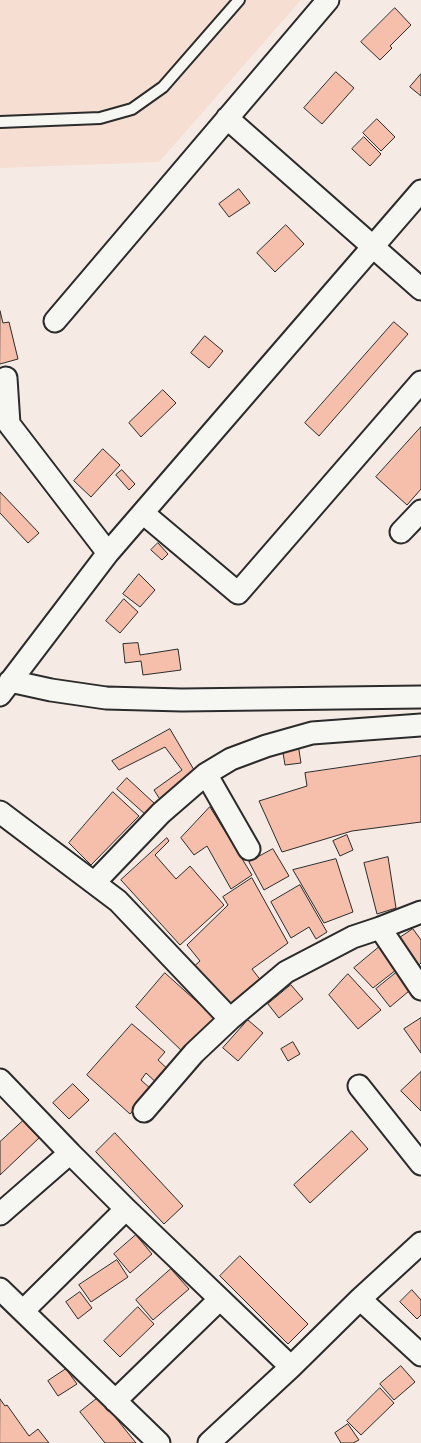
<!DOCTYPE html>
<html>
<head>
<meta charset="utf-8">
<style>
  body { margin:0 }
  canvas { display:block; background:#f6ebe4 }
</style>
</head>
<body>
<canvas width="421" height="1443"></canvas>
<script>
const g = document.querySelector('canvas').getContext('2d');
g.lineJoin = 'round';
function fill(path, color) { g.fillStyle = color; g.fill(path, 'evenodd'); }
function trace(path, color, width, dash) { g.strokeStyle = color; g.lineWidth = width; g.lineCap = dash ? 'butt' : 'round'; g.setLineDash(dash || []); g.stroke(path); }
fill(new Path2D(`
  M0,0H301L159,162L0,168Z`), '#f6ded3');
const building = new Path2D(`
  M395,8L411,25L390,46L392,48L380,60L361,42Z
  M336,72L354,88L322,124L304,108Z
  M421,74V96L410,87Z
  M377,119L395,137L381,151L363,133Z
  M364,137L381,154L370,166L352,149Z
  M239,189L250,203L229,217L219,204Z
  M286,225L304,244L275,272L257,253Z
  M0,311L3,323L9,322L18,359L0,364Z
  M394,322L408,334L319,436L305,423Z
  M205,336L223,351L209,368L191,353Z
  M163,390L176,403L141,437L129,423Z
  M421,427V489L407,505L376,477Z
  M103,449L120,465L91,497L74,481Z
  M122,470L135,484L129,490L116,475Z
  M0,492L39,533L28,543L0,513Z
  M158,543L168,554L162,560L151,550Z
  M139,574L155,590L140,607L123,594Z
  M124,599L138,612L120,633L106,621Z
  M138,643L140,655L178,649L181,670L143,675L141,661L125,663L123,644Z
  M170,729L197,775L161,801L154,790L182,770L165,747L119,770L112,761Z
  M298,744L301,763L285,765L282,747Z
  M421,756V822L352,831L282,852L259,801L307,786L305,773Z
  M127,778L155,804L146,815L117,789Z
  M113,792L139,816L91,865L69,843Z
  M210,807L252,875L231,889L207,846L194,855L181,838Z
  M347,835L353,850L340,856L333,841Z
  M167,838L169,841L155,855L176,879L190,866L224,905L180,945L121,880Z
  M273,849L289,876L264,890L249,862Z
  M388,857L396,908L377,914L364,863Z
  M336,859L353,912L324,923L293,870Z
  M252,878L288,943L252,969L265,986L235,1009L191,969L200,961L187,945L228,905L223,897Z
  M300,885L327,932L316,939L309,927L291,938L271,902Z
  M413,929L421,940V963L416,968L395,941Z
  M384,943L401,966L373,988L354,968Z
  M402,968L415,986L390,1007L376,989Z
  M165,973L215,1018L184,1053L136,1007Z
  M348,974L381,1010L358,1029L329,995Z
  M291,985L303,999L279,1018L268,1004Z
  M421,1018V1053L404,1029Z
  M248,1020L263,1033L238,1061L223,1048Z
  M132,1024L165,1052L158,1060L172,1073L160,1086L146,1073L141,1080L152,1090L130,1114L87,1075Z
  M293,1042L300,1054L288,1061L281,1049Z
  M421,1072V1111L401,1091Z
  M73,1084L89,1100L69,1119L53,1103Z
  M23,1121L39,1138L0,1175V1142Z
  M352,1131L368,1149L310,1203L294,1185Z
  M115,1133L183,1206L164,1224L96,1152Z
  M136,1235L152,1254L130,1273L114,1254Z
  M240,1256L308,1324L288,1344L220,1276Z
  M117,1260L128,1277L91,1302L79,1285Z
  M171,1269L189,1289L153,1320L136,1300Z
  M412,1290L421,1300V1315L417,1319L400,1302Z
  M80,1292L92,1308L78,1319L66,1302Z
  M138,1307L154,1324L120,1357L104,1341Z
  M401,1366L415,1382L394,1400L380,1384Z
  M66,1369L77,1384L58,1396L48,1381Z
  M380,1388L394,1403L361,1435L347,1421Z
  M99,1397L136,1443H105L80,1412Z
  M0,1399L5,1406L7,1405L29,1436L38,1429L49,1443H0Z
  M348,1424L359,1440L353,1443H341L335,1433Z`);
fill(building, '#f6bfab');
trace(building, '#2b2b2b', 1);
const service = new Path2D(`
  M0,122L100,118L132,109L163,87L239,0`);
const minor = new Path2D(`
  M227,118L421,289
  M55,321L328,0
  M6,378L9,424L108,553
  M143,513L238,593L421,382
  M401,532L421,511
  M10,681L51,690L106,698L182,700L421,697
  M0,695L108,553L421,191
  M206,774L249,849
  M0,812L118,901L230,1019
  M94,883L161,813L206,774L231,759L266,746L312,733L421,725
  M380,928L421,989
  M0,1080L70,1153
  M359,1086L421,1164
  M144,1111L194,1053L230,1019L286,972L353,937L380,928L421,912
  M0,1214L70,1153L126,1209L291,1367
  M0,1289L159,1443
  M360,1299L421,1243
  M23,1311L126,1209
  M115,1401L220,1299
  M209,1443L291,1367L360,1299L421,1355`);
trace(service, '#2b2b2b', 14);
trace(minor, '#2b2b2b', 25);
trace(service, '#f6f6f2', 10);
trace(minor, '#f6f6f2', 21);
</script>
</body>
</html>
